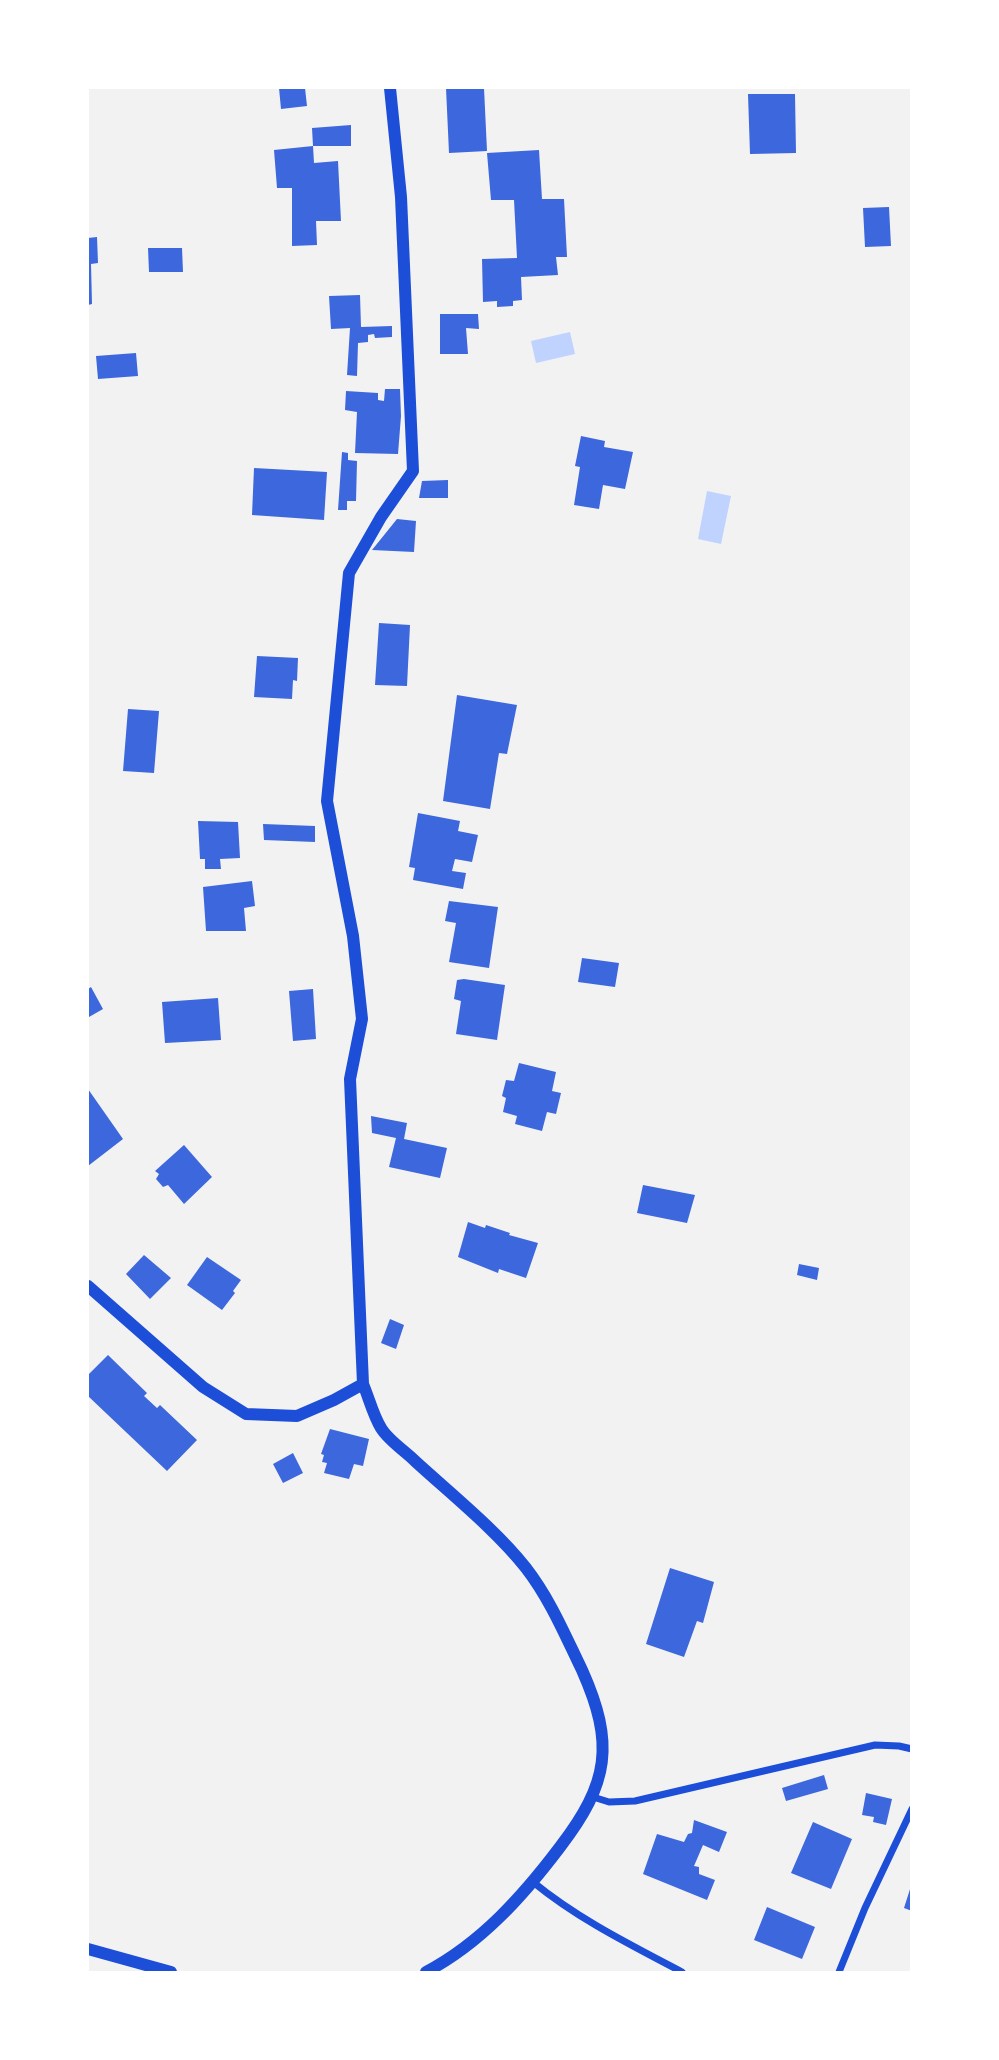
<!DOCTYPE html>
<html>
<head>
<meta charset="utf-8">
<style>
  body { margin:0 }
  #map { position:relative; width:999px; height:2060px; overflow:hidden; background:#f2f2f2; font-family:Mulish,sans-serif }
  canvas { display:block }
  .frame { position:absolute; inset:0; border:89px solid #fff; pointer-events:none }
</style>
</head>
<body>
<div id="map">
<canvas width="999" height="2060"></canvas>
<div class="frame"></div>
</div>
<script>
const g = document.querySelector('canvas').getContext('2d');
g.lineJoin = 'round';
function fill(path, color) { g.fillStyle = color; g.fill(path, 'evenodd'); }
function trace(path, color, width, dash) { g.strokeStyle = color; g.lineWidth = width; g.lineCap = dash ? 'butt' : 'round'; g.setLineDash(dash || []); g.stroke(path); }
fill(new Path2D(`
  M570,332L575,354L536,363L531,341Z
  M707,491L731,496L721,544L698,539Z`), '#bfd3fe');
fill(new Path2D(`
  M279,88H305L307,106L281,109Z
  M446,88H484L487,151L449,153Z
  M748,94H795L796,153L750,154Z
  M351,125V146H313L314,163L338,161L341,221H316L317,245L292,246V188H277L274,150L313,146L312,128Z
  M539,150L542,199H564L567,257H556L558,275L521,277L522,300L513,301V306L497,307V301L483,302L482,259L517,258L514,200H491L487,153Z
  M889,207L891,246L865,247L863,208Z
  M97,237L98,263L91,264L92,304L88,305V238Z
  M148,248H182L183,272H149Z
  M360,295L361,327L392,326V337L375,338L374,334L368,335V342L358,343L357,376L347,375L350,328L331,329L329,296Z
  M440,314H478L479,329L466,328L468,354H440Z
  M136,353L138,376L98,379L96,356Z
  M385,389H400L401,416L398,454L355,453L357,412L345,410L346,391L378,393V400L384,401Z
  M581,436L605,441L604,447L633,452L625,489L603,485L599,509L574,505L580,467L575,466Z
  M342,452L348,453V460L357,461L356,501H347V510H338Z
  M254,468L327,472L324,520L252,515Z
  M448,480V498H419L422,481Z
  M397,519L416,521L414,552L372,550Z
  M379,623L410,625L407,686L375,685Z
  M257,656L298,658L297,681L293,680L292,699L254,697Z
  M457,695L517,705L507,754L499,753L490,809L443,801Z
  M128,709L159,711L154,773L123,771Z
  M418,813L460,821L458,831L478,835L472,862L455,859L452,871L466,873L463,889L413,880L415,868L409,867Z
  M198,821L238,822L240,858L220,859L221,869H205V859H200Z
  M263,824L315,826V842L264,840Z
  M252,881L255,906L244,908L246,931H206L203,887Z
  M449,901L498,907L489,968L449,962L456,923L445,921Z
  M582,958L619,963L615,987L578,982Z
  M464,979L505,985L497,1040L456,1034L461,1001L454,999L457,980Z
  M91,987L103,1009L89,1017L88,989Z
  M313,989L316,1039L293,1041L289,991Z
  M218,998L221,1040L165,1043L162,1002Z
  M519,1063L556,1072L552,1091L561,1093L556,1114L547,1112L542,1131L515,1124L517,1116L503,1112L506,1098L502,1096L506,1080L514,1081Z
  M88,1089L123,1139L88,1166Z
  M371,1116L407,1123L404,1139L447,1148L440,1178L389,1167L396,1138L372,1133Z
  M184,1145L212,1177L184,1204L168,1185L163,1187L156,1179L159,1174L155,1171Z
  M643,1185L695,1195L687,1223L637,1213Z
  M468,1222L485,1228L486,1225L510,1233L509,1235L538,1243L526,1278L499,1269L498,1273L458,1257Z
  M144,1255L171,1278L150,1299L126,1274Z
  M207,1257L241,1280L233,1291L235,1293L222,1310L187,1285Z
  M799,1264L819,1268L817,1280L797,1275Z
  M390,1319L404,1325L396,1349L381,1343Z
  M108,1355L147,1393L144,1396L157,1408L160,1405L197,1440L167,1471L88,1396V1375Z
  M330,1429L369,1439L363,1466L354,1464L349,1479L324,1473L327,1463L322,1462L324,1455L321,1454Z
  M293,1453L303,1473L283,1483L273,1464Z
  M670,1568L714,1582L703,1623L697,1621L684,1657L646,1644Z
  M824,1775L828,1789L786,1801L782,1788Z
  M866,1793L892,1799L886,1825L873,1822L874,1817L862,1815Z
  M694,1820L727,1832L719,1852L703,1845L694,1866L699,1867V1874L715,1880L707,1900L643,1874L657,1834L684,1842L688,1834L692,1833Z
  M813,1822L852,1839L831,1889L791,1873Z
  M911,1886H912V1911L904,1908Z
  M767,1907L815,1927L802,1959L754,1940Z`), '#3d67dc');
trace(new Path2D(`
  M593,1797L609,1802L635,1801L875,1745L899,1746L912,1749
  M533,1882C578,1919 631,1945 682,1972
  M839,1972L865,1908L912,1809`), '#1d4ed8', 7);
trace(new Path2D(`
  M390,88L401,197L413,471L381,517L349,573L327,801L353,936L362,1019L350,1079L363,1384C369,1398 373,1415 381,1428C388,1440 405,1451 415,1461C451,1494 496,1530 526,1568C550,1599 565,1635 582,1670C615,1744 609,1783 560,1847C523,1896 481,1943 426,1972
  M88,1286L203,1387L246,1414L297,1416L334,1400L363,1384
  M88,1949L171,1972`), '#1d4ed8', 12);
</script>
</body>
</html>
